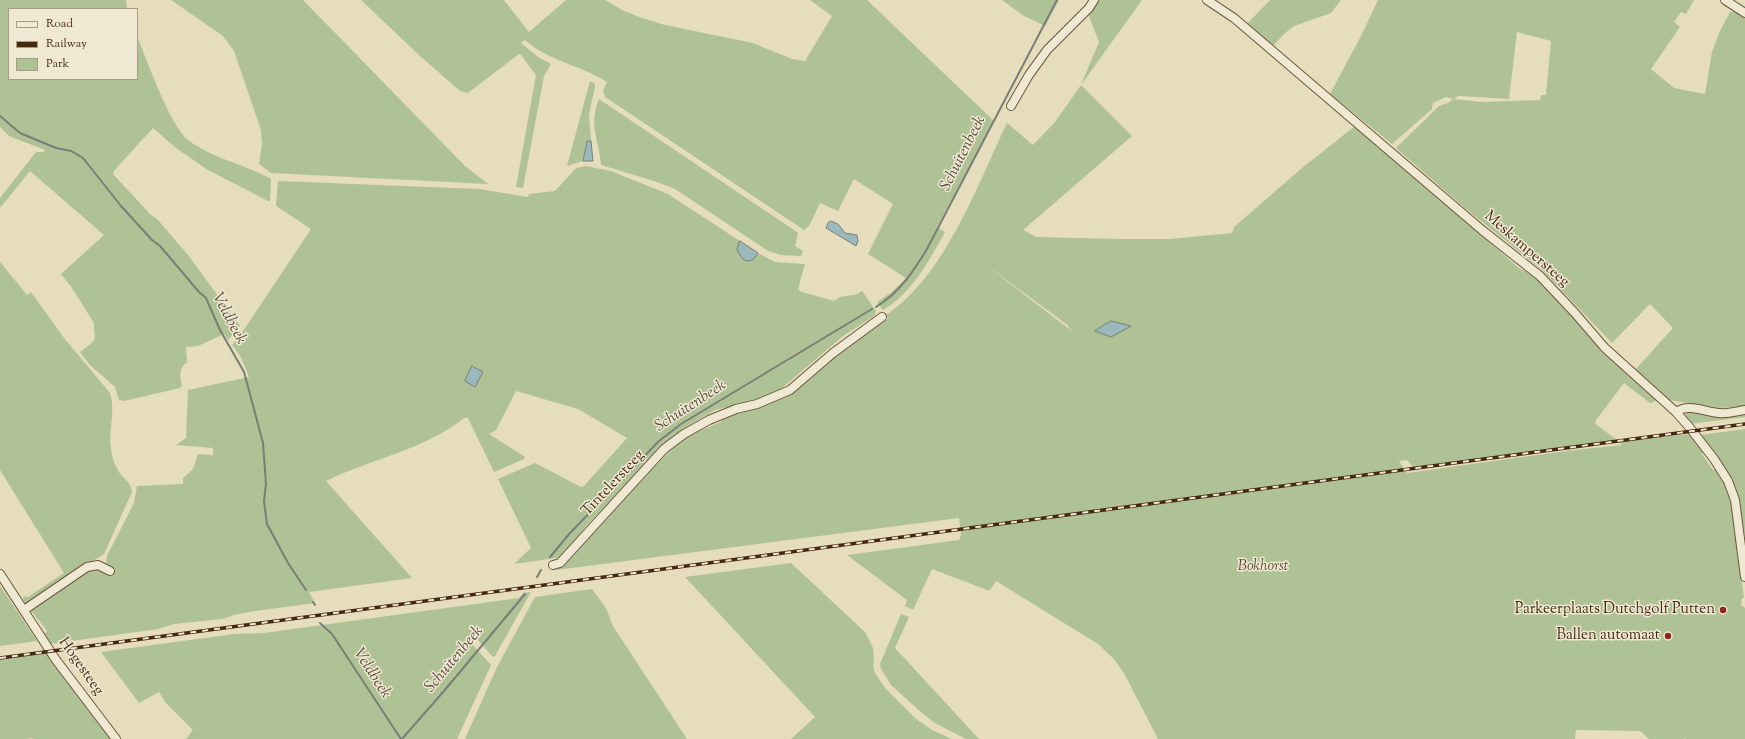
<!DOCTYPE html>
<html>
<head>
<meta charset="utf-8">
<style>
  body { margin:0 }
  #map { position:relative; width:1745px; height:739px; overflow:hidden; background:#e6ddbd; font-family:"Sorts Mill Goudy",serif }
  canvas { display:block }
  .legend { position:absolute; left:8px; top:8px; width:130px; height:72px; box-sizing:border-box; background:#efe9d4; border:1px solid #ab9c86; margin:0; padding:5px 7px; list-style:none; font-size:12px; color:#462810 }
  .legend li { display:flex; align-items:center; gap:8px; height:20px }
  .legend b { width:20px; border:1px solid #ab9c86 }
</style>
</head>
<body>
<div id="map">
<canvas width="1745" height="739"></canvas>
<ul class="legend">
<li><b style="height:5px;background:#efe9d4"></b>Road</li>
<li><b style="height:5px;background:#462810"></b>Railway</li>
<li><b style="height:11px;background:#aec296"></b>Park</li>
</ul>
</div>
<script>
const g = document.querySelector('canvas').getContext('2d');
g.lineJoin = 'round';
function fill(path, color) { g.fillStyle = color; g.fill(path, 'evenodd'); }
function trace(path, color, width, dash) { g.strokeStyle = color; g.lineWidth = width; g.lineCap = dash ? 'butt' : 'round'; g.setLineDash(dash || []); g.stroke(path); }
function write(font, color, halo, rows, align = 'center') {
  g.font = font + ' "Sorts Mill Goudy",serif'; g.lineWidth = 3; g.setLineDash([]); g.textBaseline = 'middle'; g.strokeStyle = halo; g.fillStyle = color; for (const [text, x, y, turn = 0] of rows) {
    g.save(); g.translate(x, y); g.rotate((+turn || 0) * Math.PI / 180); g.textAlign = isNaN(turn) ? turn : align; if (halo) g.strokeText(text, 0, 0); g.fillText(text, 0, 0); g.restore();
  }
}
fill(new Path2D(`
  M0,0H126L127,9H9V79H137V36C147,60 170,126 188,140C213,159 245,164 271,179L270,201H268L208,170L176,148L153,128L113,172V174L150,214L158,220L188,255L240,326L228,340L224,334L198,346L186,347L187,362C178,369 180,376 182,386L180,388L124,401L119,400L115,387L90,365L80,352C85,348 94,343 95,337C95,332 93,328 94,323L72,288L61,274L104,235L30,171L0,208V198L36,152H43L45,150L9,136L0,127Z
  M171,0H303L465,166L488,184L271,173L259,164L262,144L261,130L234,51L223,36Z
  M361,0H504L529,32L566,0H605L622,10L642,18L665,25L753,43L792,59L805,61L832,16L810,0H867L994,121L937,227L945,232C929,261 912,293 883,310L877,302L892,292L906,278L868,254L893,204L854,179L838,211L820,203L809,226L804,230L605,97L603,91L607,82C581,65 548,61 525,40L521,43L538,57L551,64L544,76L523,188L516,187L536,75L521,55L519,54L468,93L460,91L420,56Z
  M1002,0H1059L1045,26L1024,16Z
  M1098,0H1142L1081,85L1132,136L1023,230L1036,237L1120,239H1170L1232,233L1234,227L1302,168L1355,126L1519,268L1532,275L1549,289L1657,400L1651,403H1650L1624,383L1596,420L1595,423L1597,425L1618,441L1691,434L1704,452L1702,454L1713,470L1715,469L1721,480L1725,484L1731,502L1744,598H1742L1741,605L1745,608V739H1686L1684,738L1683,739H1649L1640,731L1576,730L1575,739H1158L1124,673L1114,659L1098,644L996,581L990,590H987L932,569L913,610L905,606L907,600L847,555L959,540L961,535L959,518L556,570L582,540L678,443L694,433L721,422V419L739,412L766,405L786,394L879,320L882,322L888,319L886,315C945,276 977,186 1007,123L1033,145L1055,122L1081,85L1099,42L1088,14ZM986,265L1069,326L1068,327L1073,332ZM1618,441L1622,445L1566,451L1407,473L1399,461L1407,460L1414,468Z
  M1270,0H1341L1331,13L1294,26L1285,33L1273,46L1247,24Z
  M1378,0H1694L1686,14L1681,12L1674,22L1680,27L1651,69L1674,88L1705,94L1712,52L1719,33L1730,12L1737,11L1745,16V406L1720,408L1669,400L1635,370L1673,328L1650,304L1612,343L1541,269L1466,209L1397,149L1396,148L1439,106L1448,103L1453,99L1446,97L1433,103L1432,109L1392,144L1330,94L1361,36ZM1517,32L1551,41L1546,95H1541L1540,100L1482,102L1454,99L1458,96L1509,99Z
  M590,81L595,84V87L589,114L591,141L587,142L583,161L567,166Z
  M599,99L797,232L798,233L795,246L803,251L801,256L781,255L768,251L675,189L657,182L601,165C599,139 588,126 599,99Z
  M586,166L611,171L668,194L740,241L739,244V254L746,261L753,260L758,253L775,262L805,264L798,289L802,292L834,301C842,293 854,298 862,291L876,311L874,316L843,336L781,389L758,400L715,410L689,425L674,435L586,526L562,557L514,564L531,548L498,479L535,463L581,487L584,486L627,438L578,409L516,391L496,430L489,434L525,457L524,459L494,472L468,418H464C424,450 371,459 326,481L412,578L309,592L315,603L255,611L234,615L223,619L174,624L158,629L50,644L43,634L47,631L30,609L86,570L102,568L106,564L107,556L134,503L137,486L183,484V478L193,469L198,454L213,455V448L176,445L186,438L188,390L249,377L241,357L232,345L243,331L311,229L276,206L278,181L479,189L528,197L529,194L555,191L576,168Z
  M0,262L27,295L31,292L64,338L110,393C116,411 108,430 111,449C112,457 115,466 119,472C124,480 131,482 132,492L104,554L26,604L24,603L23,596L28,597L64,573L0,470Z
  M1689,411L1745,414V417L1690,424L1685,416Z
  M1745,429V538L1738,495L1700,435Z
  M791,563L865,632L873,648L874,660L873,666L875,673L886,689L915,718L932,730L952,739H791L815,717L685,577Z
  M0,586L35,638L37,641L0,646Z
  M592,589L606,608L613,626L687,739H465L497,667L535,597Z
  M531,592L495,656L493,657L475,637L471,643L491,665L457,739H186L193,730L165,702L159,692L139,703L101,652L234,634L264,633L519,598L523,593Z
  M901,614L909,617L895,648L979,739H966L935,723L922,713L891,685L881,669L880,664Z
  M45,652L110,739H36L30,738L29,739H0V658Z`), '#aec296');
const water = new Path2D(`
  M591,141L593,161H583L587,142Z
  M831,221L838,224L845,233L857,235L858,241L856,246L826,228L828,223Z
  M740,241L758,253L753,260L746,261L742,258L737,250Z
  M1111,321L1131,326L1111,337L1095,331Z
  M472,366L483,372L475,387L465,381Z`);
fill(water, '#9bb9bc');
trace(water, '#797f77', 1);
trace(new Path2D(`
  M0,116L20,133L56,148L71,151L83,158L121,206L152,240L160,246L199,292L206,298L220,330L244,372L263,443L266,484L264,501L267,524L288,563L306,590
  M876,307C900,292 913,272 927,249L1057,0
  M550,557L570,533L659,441L681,424L872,309
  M537,577L541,570
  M313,602L315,605
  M320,623L332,634L401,739
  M402,739L444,691L525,594`), '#797f77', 2);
const minor = new Path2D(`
  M1207,0L1234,18L1482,230L1540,276L1574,312L1605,348L1676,412L1690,428L1714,459L1728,481L1735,500L1745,577
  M1725,0L1745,13
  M1011,106L1029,75L1047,50L1089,8L1094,0
  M1676,412C1689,403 1705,412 1719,413C1728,414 1737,411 1745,410
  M553,565L560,563L664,449L684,434L709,420L736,409L757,404L790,390L833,353L882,317
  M0,574L56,660L116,739
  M24,610L87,567L98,565L110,571`);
trace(minor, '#6e553b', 10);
trace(minor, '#efe9d4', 8);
const rail = new Path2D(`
  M0,658L1745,424`);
trace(rail, '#462810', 3.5);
trace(rail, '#efe9d4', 2, [6]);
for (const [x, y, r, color] of [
  [1723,610,4,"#8f2418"],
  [1668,636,4,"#8f2418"]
]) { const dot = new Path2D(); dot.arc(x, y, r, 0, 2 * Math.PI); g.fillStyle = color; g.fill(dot); trace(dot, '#efe9d4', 1.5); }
write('15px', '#462810', '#efe9d4', [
  ["Meskampersteeg",1526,250,41],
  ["Tintelersteeg",614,484,-47],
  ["Hogesteeg",80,667,55]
]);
write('italic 15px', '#604e32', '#efe9d4', [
  ["Bokhorst",1263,567]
]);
write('15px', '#462810', '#efe9d4', [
  ["Parkeerplaats Dutchgolf Putten",1715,610],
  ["Ballen automaat",1660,636]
], 'right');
write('italic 16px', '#5b4c3b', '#efe9d4', [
  ["Schuitenbeek",964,154,-63],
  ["Veldbeek",228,319,62],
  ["Schuitenbeek",691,407,-33],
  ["Schuitenbeek",455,660,-50],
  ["Veldbeek",371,674,57]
]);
</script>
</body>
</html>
